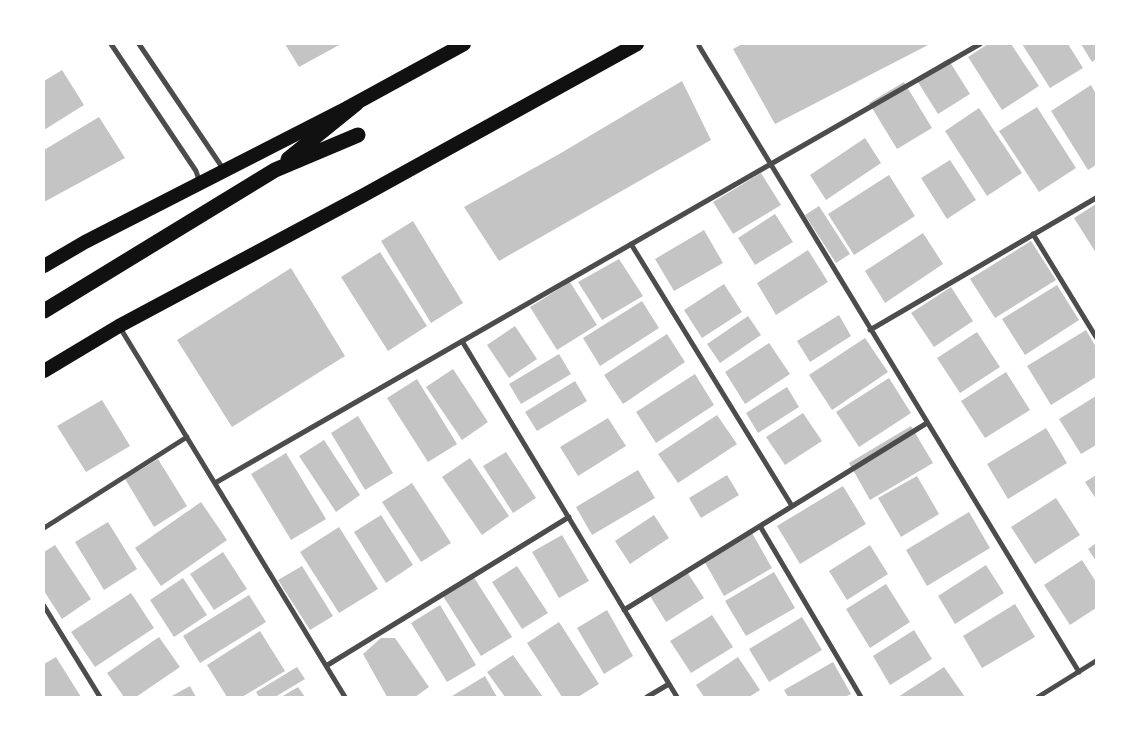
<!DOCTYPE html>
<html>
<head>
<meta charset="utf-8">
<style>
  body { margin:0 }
  #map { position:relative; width:1140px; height:741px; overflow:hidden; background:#fff; font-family:"Asap Condensed",sans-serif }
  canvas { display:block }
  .frame { position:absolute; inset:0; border:45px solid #fff; pointer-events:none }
</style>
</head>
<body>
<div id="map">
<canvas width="1140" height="741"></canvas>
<div class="frame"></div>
</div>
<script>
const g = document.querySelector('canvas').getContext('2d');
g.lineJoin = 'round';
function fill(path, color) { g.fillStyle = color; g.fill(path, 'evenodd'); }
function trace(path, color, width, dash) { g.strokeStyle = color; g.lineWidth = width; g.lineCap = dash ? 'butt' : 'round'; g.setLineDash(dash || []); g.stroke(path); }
fill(new Path2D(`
  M285,44H341L299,67Z
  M742,44H930L775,124L733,49Z
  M988,44H1011L1039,86L1002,110L968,57Z
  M1022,44H1068L1083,68L1050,88Z
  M1081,44H1096V59L1092,62Z
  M948,59L970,94L938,114L916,79Z
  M62,70L84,105L44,130V81Z
  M682,81L711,140L499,261L464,207L561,153Z
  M904,82L932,128L897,149L869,103Z
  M1091,85L1096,94V165L1088,170L1051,111Z
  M1037,107L1076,168L1039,192L999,131Z
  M979,108L1022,173L987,196L945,131Z
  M99,117L125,158L44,202V150Z
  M865,138L881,163L826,200L810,175Z
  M950,160L976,200L947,219L921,178Z
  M761,173L781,205L733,234L713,202Z
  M889,175L915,216L854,255L828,214Z
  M1096,204V253L1074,218Z
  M819,206L850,254L836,263L805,215Z
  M775,214L793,242L755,265L738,238Z
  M413,221L463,303L431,323L381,241Z
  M704,230L723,263L674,291L655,259Z
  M923,233L943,264L885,303L865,271Z
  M1031,241L1056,280L995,318L970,279Z
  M808,250L828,282L776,315L757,283Z
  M380,252L427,326L388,351L341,277Z
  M619,259L643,296L602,320L578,282Z
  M291,268L345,356L232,427L177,340Z
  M570,282L597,325L557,350L530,307Z
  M724,284L742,312L702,338L684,310Z
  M1057,285L1079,320L1025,355L1002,319Z
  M951,287L973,321L934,347L911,313Z
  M642,301L659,328L600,366L583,338Z
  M839,315L851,336L810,362L797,341Z
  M748,316L761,335L720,363L707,344Z
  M515,326L537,359L509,378L487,345Z
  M1086,330L1096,347V377L1051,405L1027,366Z
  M977,332L1000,367L960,393L937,358Z
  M667,334L685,362L623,404L604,375Z
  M865,338L888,372L832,410L809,375Z
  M769,343L790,374L745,404L725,372Z
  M559,354L571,374L521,404L509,384Z
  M453,369L488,422L462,440L426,387Z
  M1006,372L1030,410L985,438L961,401Z
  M695,374L714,405L656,443L636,412Z
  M889,378L911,413L859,447L836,412Z
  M417,379L457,444L428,462L387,398Z
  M575,381L587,401L537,431L525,412Z
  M787,387L799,407L758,433L746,413Z
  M1096,396V445L1081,454L1059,419Z
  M102,400L130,446L86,472L57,426Z
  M803,413L822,441L785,465L766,437Z
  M717,415L737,444L678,483L658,454Z
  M358,416L393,473L365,490L331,433Z
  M608,418L626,446L578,476L560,447Z
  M911,426L933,463L870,500L849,463Z
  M1046,428L1067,463L1008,499L987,464Z
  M324,440L360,495L336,512L299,456Z
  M506,452L536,498L513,513L483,466Z
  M286,453L326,519L291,540L251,474Z
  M470,458L509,516L482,535L442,477Z
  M158,459L187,506L154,527L125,479Z
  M638,470L655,498L592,535L576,507Z
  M727,475L739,495L701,518L689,498Z
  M1096,475V499L1085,482Z
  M917,476L939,514L901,537L878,498Z
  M412,483L451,543L421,562L382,502Z
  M843,486L866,524L800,564L777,526Z
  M1056,498L1080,535L1035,564L1011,527Z
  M201,502L227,540L161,586L135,548Z
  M969,512L990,548L927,586L906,550Z
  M381,515L413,565L386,583L354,532Z
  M654,515L669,538L630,564L615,541Z
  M108,522L137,569L104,590L75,542Z
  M339,527L378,589L339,613L300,552Z
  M752,533L772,568L724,596L704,561Z
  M562,535L589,581L559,598L532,552Z
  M1096,543V561L1088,549Z
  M55,545L91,599L62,619L44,591V552Z
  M870,545L888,574L847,600L829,571Z
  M223,552L247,589L214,610L190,574Z
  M1082,560L1096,582V608L1070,625L1044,585Z
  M986,565L1004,593L955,624L938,596Z
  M302,566L333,616L310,630L278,580Z
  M517,566L548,613L522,629L492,582Z
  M687,572L704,598L666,622L650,596Z
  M774,572L795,608L746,636L725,601Z
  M473,576L512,637L481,656L443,596Z
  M183,578L207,615L174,637L150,600Z
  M886,584L910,622L870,648L846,609Z
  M131,593L154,628L95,667L71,632Z
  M249,595L266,622L200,663L183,636Z
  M1015,604L1035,637L982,668L963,636Z
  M440,605L476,665L447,682L411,623Z
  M607,610L633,656L604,674L577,628Z
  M712,615L733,647L691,673L670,641Z
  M802,617L822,650L769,682L749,649Z
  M559,622L599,684L578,697H562L527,643Z
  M914,630L932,659L890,685L873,656Z
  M260,631L285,671L242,697H227L207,665Z
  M159,637L180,667L136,697H124L107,673Z
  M381,638H395L429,687L415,697H387L363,654Z
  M513,655L543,697H505L487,672Z
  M56,657L81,697H44V664Z
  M738,657L760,690L749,697H704L696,685Z
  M833,662L851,694L845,697H788L784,690Z
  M297,667L305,679L275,697H259L256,692Z
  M944,667L965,697H898Z
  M485,676L497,697H453L452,696Z
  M190,686L196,697H170Z
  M298,687L305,697H281Z`), '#c4c4c4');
trace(new Path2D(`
  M111,44L196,171L200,183
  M139,44L224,170
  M699,46L1079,672
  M1033,234L1096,337
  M631,244L792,506
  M119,326L345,697
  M870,330L1096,198
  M462,341L677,697
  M215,483L980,44
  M760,526L861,697
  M44,528L187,437
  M44,606L100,697
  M624,610L927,423
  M326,666L569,517
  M647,697L669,684
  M1038,697L1096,661`), '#4c4c4c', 5);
trace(new Path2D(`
  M44,266L85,242L347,108L464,44
  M44,371L119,326L364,195L637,44`), '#111', 14);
trace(new Path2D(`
  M288,159L356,104
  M44,311L275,170L358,135`), '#111', 15);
</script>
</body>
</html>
